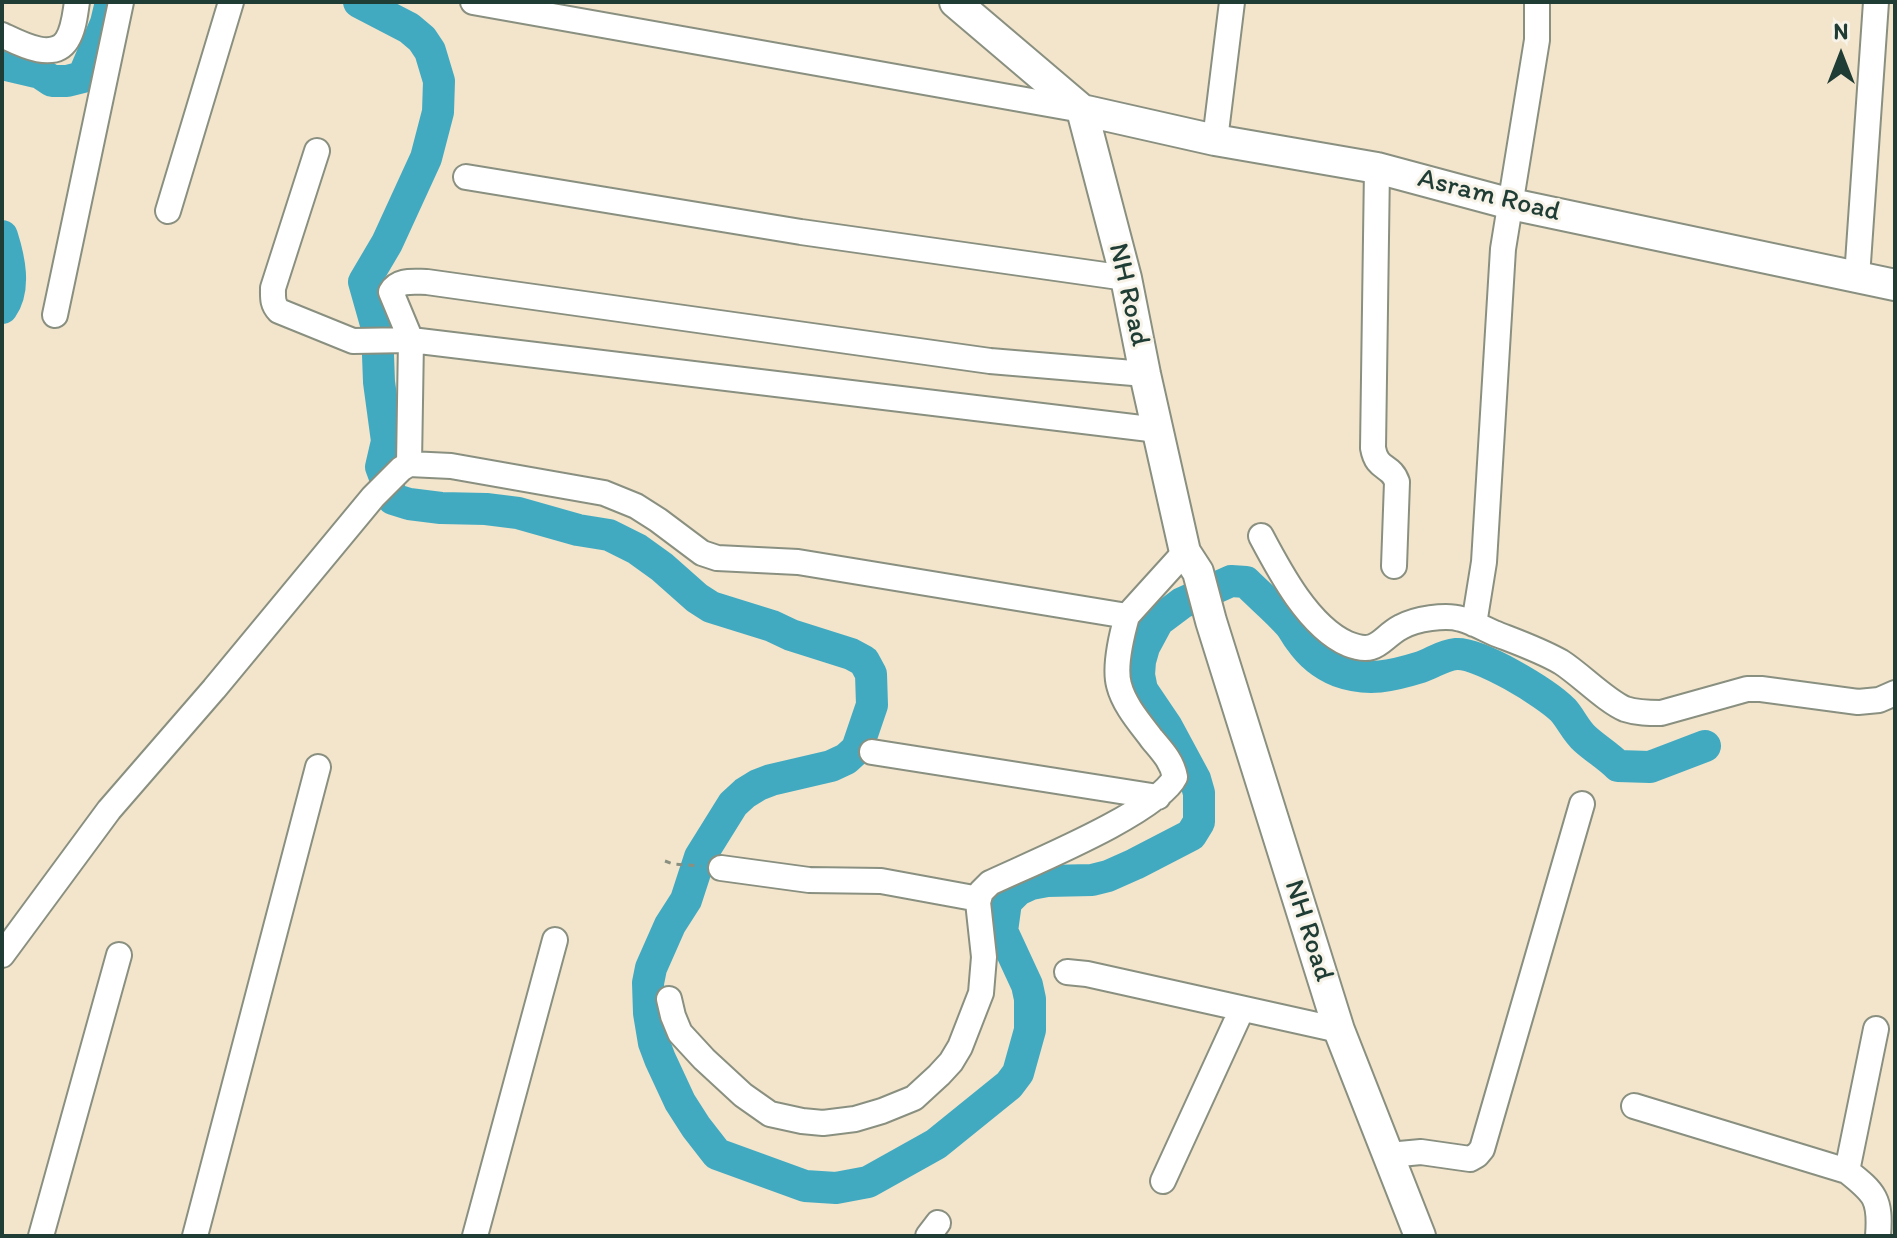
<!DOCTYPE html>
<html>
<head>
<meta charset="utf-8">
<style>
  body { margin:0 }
  #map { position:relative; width:1897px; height:1238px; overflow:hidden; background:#f3e4cc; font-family:Itim,sans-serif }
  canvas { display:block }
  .frame { position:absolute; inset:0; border:4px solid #1f3d34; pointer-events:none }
  .north { position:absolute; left:1801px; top:16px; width:80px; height:80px; -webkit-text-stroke:6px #f7f3e8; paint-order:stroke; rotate:0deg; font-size:22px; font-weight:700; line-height:32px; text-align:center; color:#1f3d34 }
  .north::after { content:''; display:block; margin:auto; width:28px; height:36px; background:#1f3d34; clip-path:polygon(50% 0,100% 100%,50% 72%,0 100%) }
</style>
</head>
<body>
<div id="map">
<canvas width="1897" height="1238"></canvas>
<div class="frame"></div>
<div class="north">N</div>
</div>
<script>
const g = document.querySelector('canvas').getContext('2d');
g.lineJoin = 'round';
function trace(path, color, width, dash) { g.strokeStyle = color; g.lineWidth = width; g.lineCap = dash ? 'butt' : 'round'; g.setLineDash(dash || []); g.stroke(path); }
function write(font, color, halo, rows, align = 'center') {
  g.font = font + ' Itim,sans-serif'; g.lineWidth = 6; g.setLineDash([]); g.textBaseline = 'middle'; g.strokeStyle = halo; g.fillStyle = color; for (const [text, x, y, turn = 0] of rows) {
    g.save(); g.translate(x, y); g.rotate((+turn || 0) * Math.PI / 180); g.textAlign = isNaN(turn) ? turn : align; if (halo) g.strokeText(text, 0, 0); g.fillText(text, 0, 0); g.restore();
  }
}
trace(new Path2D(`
  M359,2L409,28L422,39L430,51L439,81L438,112L426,158L387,243L364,282L377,328L379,382L387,441L381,467L393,499L409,504L441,508L486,509L518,513L578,530L609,535L637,549L662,567L697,598L711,607L772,626L791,635L851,654L864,661L871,674L872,705L857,749L846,759L831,766L771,780L758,785L745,793L733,804L700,857L686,900L670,925L651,968L648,983L649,1013L654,1043L660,1059L680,1102L696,1127L717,1154L805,1186L836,1188L868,1182L936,1144L1009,1085L1018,1073L1030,1030V999L1027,985L1002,931L1006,902L1018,890L1031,884L1047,881L1092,880L1108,876L1135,864L1191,835L1199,822V793L1195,779L1167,727L1142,690L1139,675L1140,661L1144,647L1158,621L1182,603L1231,581L1246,582C1260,596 1277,610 1290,625C1294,630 1296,635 1300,640C1309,653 1323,665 1338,671C1368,682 1392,676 1421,667C1433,663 1443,655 1456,654C1479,652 1546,693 1563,710C1571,719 1576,731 1585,739C1596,749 1608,756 1618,766L1650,767L1705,746
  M2,64L40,73L52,81H67L83,77L106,23L111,2
  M2,236C9,258 16,288 2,308`), '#41aac1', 32);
const minor = new Path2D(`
  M473,2L1082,110
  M2,35C19,43 53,62 67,40C74,29 75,14 77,2
  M1215,140L1232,2
  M317,151L273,288C273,297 272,304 279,311L353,341L411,340L1158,430
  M1377,168L1373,448C1377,471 1391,464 1397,482L1394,566
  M466,177L801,232L1126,278
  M168,211L231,2
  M1857,277L1876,2
  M55,315L121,2
  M409,464L411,340L391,292C398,279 414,282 427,282L990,361L1145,374
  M1261,536C1280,572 1309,627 1348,644C1378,656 1380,638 1401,627C1415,619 1446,614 1461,619C1472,622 1483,628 1494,633C1517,642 1540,650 1561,662C1580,674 1606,701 1625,709C1637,713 1649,713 1661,713L1747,689H1761L1858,702L1879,700L1895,693
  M1474,624L1484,562L1503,249L1537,40V2
  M872,752L1158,797
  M721,868L809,880L881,881L979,899
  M2,955L109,810L214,689L373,497L401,469L409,464L451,466L604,493L636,506L658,520L702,553L717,558L798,562L1127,616L1185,552
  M1067,972L1087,974L1339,1030
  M669,999L673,1016L680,1033L704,1059L743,1095L770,1114L802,1121L823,1123L855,1119L882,1111L914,1098L939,1075L951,1062L960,1047L981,993L984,957L978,902L981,892L990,883C1030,864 1158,812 1175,777C1172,761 1162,751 1152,739C1140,723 1124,705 1119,685C1114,667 1122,634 1127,616
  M1876,1029L1847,1171C1875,1193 1881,1199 1878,1236
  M1634,1106L1847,1171
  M1389,1155L1421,1152L1470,1159L1477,1155L1482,1149L1582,804
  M1163,1181L1242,1009
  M41,1236L119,955
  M195,1236L318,767
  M475,1236L555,940
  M928,1236L938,1223`);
const major = new Path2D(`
  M955,2L1082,110L1215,140L1377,168L1511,204L1895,285
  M1082,110L1126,278L1145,374L1185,552L1198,572L1211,621L1339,1030L1420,1236`);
trace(minor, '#899080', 28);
trace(major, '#899080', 34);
trace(new Path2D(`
  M665,861L673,864L701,866`), '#899080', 3, [6, 6]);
trace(minor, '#fff', 24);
trace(major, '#fff', 30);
write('28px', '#1f3d34', '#f7f3e8', [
  ["Asram Road",1489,196,14],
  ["NH Road",1128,295,77],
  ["NH Road",1308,931,72]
]);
</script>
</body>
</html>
